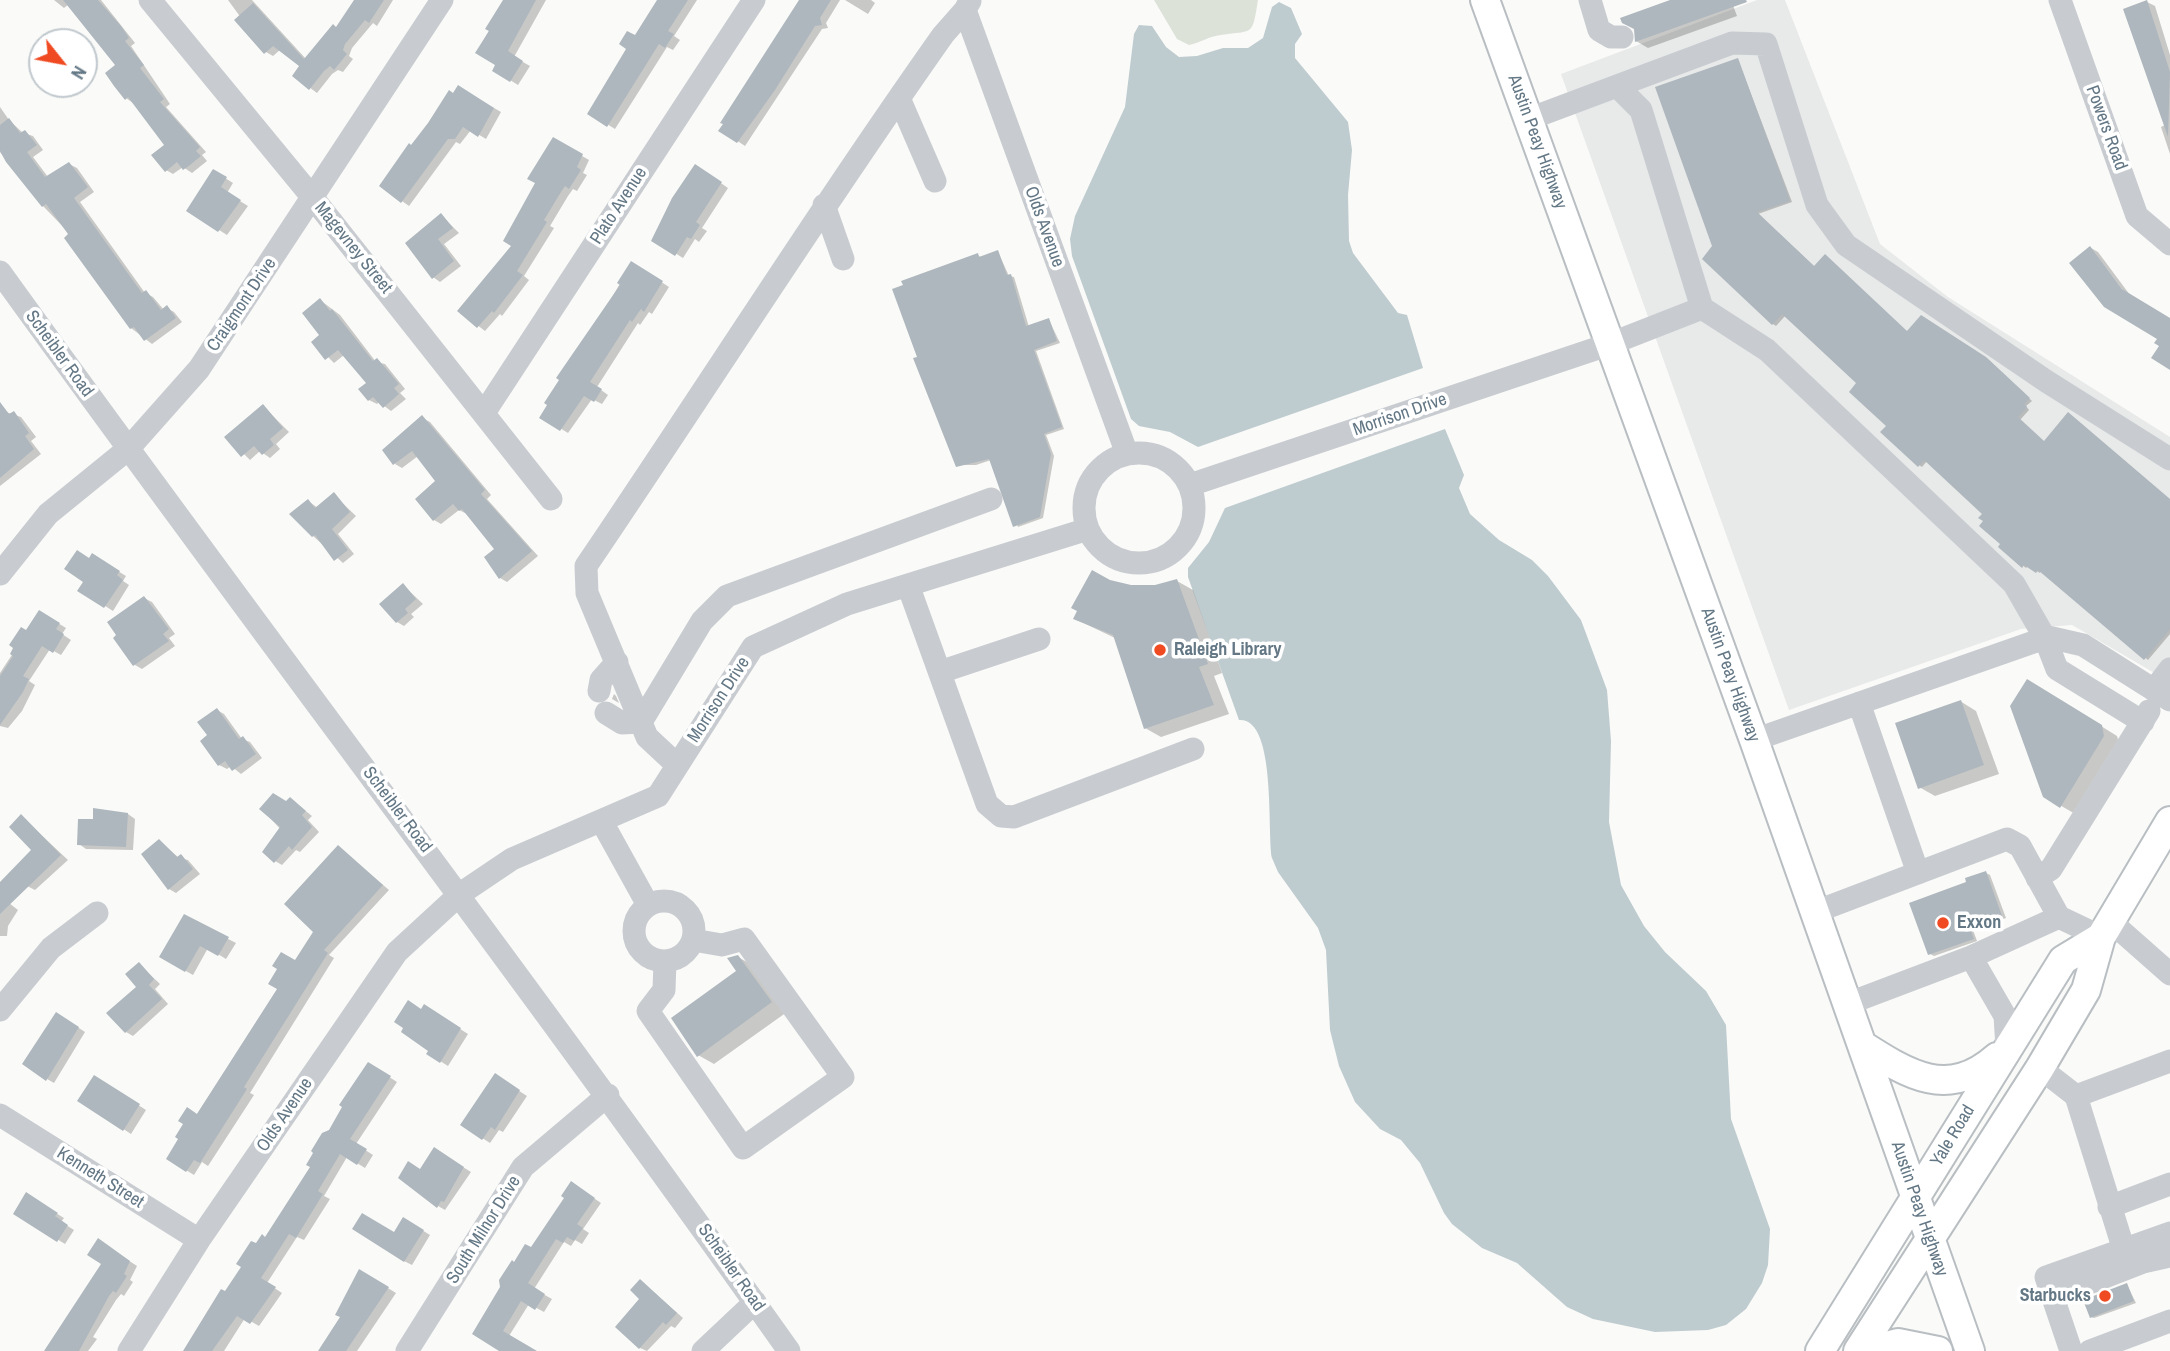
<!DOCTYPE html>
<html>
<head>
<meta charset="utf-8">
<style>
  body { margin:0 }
  #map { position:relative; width:2170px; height:1351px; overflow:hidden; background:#fafaf8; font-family:"Archivo Narrow",sans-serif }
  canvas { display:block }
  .north { position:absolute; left:28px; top:28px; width:70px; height:70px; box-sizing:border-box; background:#fff; border:2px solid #c1c9ce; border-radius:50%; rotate:121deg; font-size:19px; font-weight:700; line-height:28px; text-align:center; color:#637785 }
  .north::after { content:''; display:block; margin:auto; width:24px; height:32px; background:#f04a22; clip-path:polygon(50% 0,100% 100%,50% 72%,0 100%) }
</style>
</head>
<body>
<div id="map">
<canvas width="2170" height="1351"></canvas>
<div class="north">N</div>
</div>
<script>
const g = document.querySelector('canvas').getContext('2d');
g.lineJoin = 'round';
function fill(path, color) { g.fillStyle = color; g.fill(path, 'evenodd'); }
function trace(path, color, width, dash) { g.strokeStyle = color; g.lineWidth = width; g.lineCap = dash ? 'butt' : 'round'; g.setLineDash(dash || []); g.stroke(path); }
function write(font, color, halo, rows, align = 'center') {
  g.font = font + ' "Archivo Narrow",sans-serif'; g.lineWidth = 7; g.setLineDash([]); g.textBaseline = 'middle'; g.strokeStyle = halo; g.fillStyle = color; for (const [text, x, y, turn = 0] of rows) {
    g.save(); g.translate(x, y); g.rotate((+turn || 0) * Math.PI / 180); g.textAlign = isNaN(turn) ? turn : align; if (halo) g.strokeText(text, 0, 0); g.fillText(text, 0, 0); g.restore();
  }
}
fill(new Path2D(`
  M1757,0H1785L1880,244L1948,297L2170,437V682L2072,625L2021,629L1789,710L1561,74Z`), '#e8e9e9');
fill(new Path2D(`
  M1154,0H1258C1252,37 1254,30 1221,35C1209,36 1200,43 1189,45L1177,39Z`), '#dce2d8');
fill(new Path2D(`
  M1279,2L1291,8L1302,34L1295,44V58L1348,122L1352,150L1348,195L1349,241L1353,253L1398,313L1407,315L1423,368L1198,447L1170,432L1139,426L1131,419L1072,256L1070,239L1075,216L1125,107L1134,34L1139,25L1152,26L1166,47L1179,57L1197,56L1223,48H1248L1263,38L1272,7Z
  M1445,429L1464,475L1459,488L1470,514L1499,540L1532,560L1548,576L1581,620L1607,690L1611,741L1609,822L1621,885L1644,926L1665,952L1706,991L1726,1025L1731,1119L1770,1229L1768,1265L1762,1283L1746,1309L1726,1325L1708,1330L1655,1332L1593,1319L1567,1307L1517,1263L1482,1248L1452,1224L1444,1213L1420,1163L1401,1140L1380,1129L1355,1102L1339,1066L1330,1030L1326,950L1318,928L1278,872L1272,858C1267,832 1277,717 1239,720L1188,577V568L1209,542L1225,508Z`), '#becbcf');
fill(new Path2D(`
  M54,0H101L135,43L131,46L170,104L166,107L206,152L202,155L207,161L192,173L183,167L173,174L166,170V146L133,103L126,98L117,66L69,4L64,8Z
  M228,0H252L306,59L337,29L356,0H393L377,26L373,23L352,48L349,56L353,59L343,72L338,70L332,74L317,93L294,76L302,66L281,49L273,56L266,52Z
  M506,0H546L514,57L530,66L518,85L494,70L498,65L477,52Z
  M659,0H697L674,36L680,40L673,50L667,47L615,129L589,113Z
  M805,0H840L826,23L828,28L822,29L745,146L721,130Z
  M845,0H871L875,3L868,14Z
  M1675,0H1731L1737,16L1648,48L1636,41L1635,29Z
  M2147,2L2155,6L2170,55V154L2161,127L2165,125Z
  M1738,60L1792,202L1758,214L1815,267L1908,332L1990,361L2032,401L2026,406L2029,410L2020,420L2044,442L2170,500V634L2148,660L2042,570L2040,573L2028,566L2026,568L2000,547L2003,544L1985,521L1984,513L1927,461L1922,467L1919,465L1859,383L1786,315L1776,326L1773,324L1714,246Z
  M458,87L501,112L486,139L471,130L460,144L456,142L409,206L381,186Z
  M0,107L9,120L23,133L33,136L43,150L33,157L48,177L69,164L77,168L94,192L80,202L145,293L153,297L164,310L167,308L174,312L182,322L152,344L131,328L71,235L43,206L0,152Z
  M553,139L589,160L583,173L587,175L577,191L573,189L568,196L550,226L554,228L524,276L529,280L502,316L500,314L485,331L459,311L514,245Z
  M702,170L728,188L702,228L707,231L699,242L695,239L683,258L654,240Z
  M214,171L233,183L227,193L248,206L227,235L189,211Z
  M441,215L459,233L444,244L461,266L440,282L433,277Z
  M2091,248L2098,252L2130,295L2170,320V368L2159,338Z
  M998,252L1009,276L1014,277L1029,327L1049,320L1060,343L1036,351L1064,429L1046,435L1054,456L1043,518L1018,527L991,460L976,465H957L978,255L982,258Z
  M632,263L669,287L652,314L649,312L640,325L638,323L597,387L608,395L602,404L592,399L568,433L542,417Z
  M320,300L340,315L376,362L385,364L405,389L400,393L406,399L391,411L379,402L377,404L369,400L368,384L344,355L334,363L313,342L322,335Z
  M0,405L6,412L21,417L36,437L31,441L41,454L0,486Z
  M263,406L289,432L276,444L280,449L270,458L260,451L250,460L227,437Z
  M422,418L430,422L491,495L487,499L538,556L507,582L500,578L497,549L467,514L459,510L441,524L434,520L438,481L418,456L402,468L395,464Z
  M334,495L356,516L338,534L354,554L343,563L313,536L308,501L318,508Z
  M93,556L126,576L123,581L129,585L113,611L80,590Z
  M1177,581L1193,590L1222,673L1214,676L1229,714L1161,737L1145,728L1115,638L1075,619L1110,582L1131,587H1156Z
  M403,585L423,604L411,614L414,617L404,626L397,622Z
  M144,598L152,602L175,634L169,638L175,646L142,669L135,665L115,638Z
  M40,612L66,628L62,634L71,640L61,655L50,649L29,681L35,685L22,711L8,728L0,726V673Z
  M2043,690L2117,736L2120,746L2077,815L2044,796Z
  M614,694L616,696L619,703L612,699Z
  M1960,701L1976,711L1999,774L1935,796L1919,787Z
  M217,710L224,714L242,739L250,742L262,758L241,774L231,766L227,769L219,765L210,736Z
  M287,803L297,804L312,816L308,820L319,832L300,852L296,850L282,865L275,861L282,831L262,809Z
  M128,814L135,819L133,850L86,849L79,844L94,821Z
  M21,816L68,860L35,890L27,886L33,849Z
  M160,841L179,858L188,860L200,874L176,893L169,889Z
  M338,847L389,890L329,955L334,958L250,1093L254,1095L208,1166L202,1162L194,1175L168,1159L315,931Z
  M1986,873L1990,875L2006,918L1973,930L1977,941L1934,956L1930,954L1968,883Z
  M0,896L18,910L8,926L7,936H0Z
  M185,917L236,943L226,959L208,948L193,975L161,957Z
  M738,957L754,966L787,1012L714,1064L698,1055L739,971Z
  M139,964L160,984L155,989L168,1004L133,1036L126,1032L138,987Z
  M422,1011H432L468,1034L448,1066L429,1054Z
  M64,1018L85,1032L54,1083L47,1079Z
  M369,1064L397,1082L356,1144L373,1155L365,1168L347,1157L324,1196L330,1199L304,1240L297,1237L267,1283L282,1293L259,1326L245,1318L224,1351H184L257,1246L266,1239L312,1166Z
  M502,1080L527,1096L503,1132L499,1130L490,1143L462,1125Z
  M101,1081L146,1110L131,1134L79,1100Z
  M434,1149L471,1172L445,1210L438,1206L420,1171Z
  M579,1188L601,1203L583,1229L589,1233L582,1244L575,1240L571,1246L564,1242L534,1289L552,1299L544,1312L529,1304L509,1336L534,1351H502L474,1334L514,1264L531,1249Z
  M26,1195L64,1218L61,1222L74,1230L65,1244L15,1213Z
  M404,1219L430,1235L412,1265L404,1261L395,1234Z
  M105,1245L137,1266L130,1280L133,1282L124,1296L121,1294L116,1300L93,1337L97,1339L88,1351H46L104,1263Z
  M360,1271L396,1293L357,1351H320L342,1317Z
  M641,1281L683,1318L675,1328L671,1326L647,1351L640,1348Z
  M2127,1285L2136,1303L2094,1318L2091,1317Z`), '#0003');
fill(new Path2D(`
  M63,0H98L121,26L129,38L125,41L144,65L140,68L164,99L160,102L200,147L196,151L201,156L190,165L183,170L177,162L165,172L151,155L164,145L128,97L125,100L114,86L105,73L115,65Z
  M354,0H384L369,23L365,20L345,44L343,50L347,54L334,70L330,66L324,71L309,90L292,76L299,66L273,46L264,54L234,20L253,3L304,59L333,24L336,27Z
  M503,0H536L508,51L523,61L510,82L492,71L495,65L475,53L489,31L485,29Z
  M657,0H688L668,31L674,34L665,48L659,44L607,127L587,114L626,49L619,44L627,31L635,35Z
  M799,0H831L820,18L822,25L815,26L775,90L737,143L718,131L723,124L720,123Z
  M1670,0H1746L1747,2L1635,42L1634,29L1622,23L1620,18Z
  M2147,0L2170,72L2168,137L2123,9Z
  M1738,58L1790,201L1757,212L1814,266L1825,254L1907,331L1921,315L1986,357L2030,398L2024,404L2027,407L2018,417L2044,441L2068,412L2170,499V629L2144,660L2038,570L2036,573L2024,565L2022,568L1998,547L2000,544L1979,526L1983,521L1978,518L1982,514L1924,460L1918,467L1880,432L1886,426L1849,392L1856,383L1782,314L1772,325L1702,259L1712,246L1655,87Z
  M458,85L494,108L478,137L463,127L455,139H448L401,203L379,186L409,143L411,145L428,123L449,90L453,93Z
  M9,118L20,133L25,130L37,145L27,152L45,177L69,162L88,187L74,198L142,293L146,290L161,310L167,305L176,318L144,341L134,327L130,329L64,238L68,234L46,204L42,207L6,162L0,151V125Z
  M553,137L583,154L577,167L581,170L569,189L565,186L561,192L544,220L547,222L517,271L523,275L494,313L492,311L477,328L457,311L511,246L503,241L535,183L527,179Z
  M695,164L722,182L696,222L700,225L691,239L687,237L675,256L651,241L672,198Z
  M213,169L227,177L221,187L241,200L218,232L186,211Z
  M441,213L453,228L438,239L454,261L432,279L405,243Z
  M2090,246L2122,289L2170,318V370L2151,358L2159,346L2154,343L2157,339L2104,307L2069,263Z
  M998,250L1007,275L1011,274L1026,326L1049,318L1057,341L1034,350L1062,427L1044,434L1051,454L1040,517L1013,527L989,459L956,467L913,358L917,357L892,289L903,285L901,281L978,253L979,257Z
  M631,261L663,281L644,312L641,309L632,322L630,320L590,382L602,389L594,402L584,396L560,431L539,418L547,405L544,403L559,380L556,378L620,285L617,283Z
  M320,298L330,311L332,309L373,361L377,358L399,384L394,388L399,394L383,408L373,397L368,401L358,389L366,383L338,350L325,360L311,342L319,335L302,313Z
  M0,402L9,414L14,411L29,433L25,436L34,449L0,478Z
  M263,404L283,428L270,439L274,445L262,455L254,446L241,457L224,437Z
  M422,415L485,490L481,494L532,551L499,579L484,557L494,549L462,509L459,511L453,504L433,521L415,499L435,481L412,451L393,465L382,450Z
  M334,492L350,512L332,529L348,550L334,561L315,535L312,537L289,514L308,499L315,508Z
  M77,550L89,558L92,553L120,571L117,575L123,580L104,608L77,591L83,582L64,569Z
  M1092,570L1110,580L1131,585H1155L1177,579L1208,664L1199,667L1214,705L1144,729L1113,635L1073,619L1077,611L1071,608Z
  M403,583L416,599L405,609L408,613L396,623L379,604Z
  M144,596L169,629L163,634L169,641L133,666L113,638L116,635L107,622Z
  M39,610L60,623L56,629L64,634L53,653L42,646L23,676L29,679L23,692L0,725V676L13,656L10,654L13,648L9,645L21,627L26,630Z
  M2027,679L2102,725L2104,736L2060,808L2043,797L2010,706Z
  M1961,700L1984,765L1918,789L1895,723Z
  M217,708L239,739L243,736L256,754L232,771L225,761L218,766L200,741L207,735L197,722Z
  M273,793L286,801L290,797L306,811L302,815L312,827L292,850L289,846L274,863L262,852L280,827L259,809Z
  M93,808L128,813L126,847L77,845L78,819H93Z
  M21,814L61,855L0,914V882L31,850L9,827Z
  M159,839L177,857L181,854L193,869L168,890L141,854Z
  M338,845L383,885L324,950L328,953L244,1087L247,1089L200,1163L194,1160L186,1172L166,1159L178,1139L175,1137L183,1124L178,1121L187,1107L197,1114L277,989L268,984L277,969L272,966L281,952L295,960L313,932L284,904Z
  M1986,871L2002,916L1970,928L1974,939L1928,955L1909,903L1966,882L1965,878Z
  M184,914L229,937L218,956L200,946L185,972L159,957Z
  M738,955L772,1002L697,1057L671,1018L736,971L727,958Z
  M139,962L154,979L149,985L162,999L125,1033L106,1013L136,987L125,974Z
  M408,1000L421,1009L424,1004L461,1028L440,1063L426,1054L428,1051L401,1032L403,1028L394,1022Z
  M56,1012L79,1027L46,1081L22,1064Z
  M368,1062L391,1076L350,1139L367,1149L357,1165L340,1154L318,1191L323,1194L312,1212L296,1238L289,1234L261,1278L276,1287L250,1324L237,1316L212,1351H183L221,1289L225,1291L241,1267L236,1264L251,1241L256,1243L262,1234L265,1237L310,1167L306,1165L313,1153L311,1151L322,1133L329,1130L342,1107L339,1105Z
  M495,1073L520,1090L495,1130L491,1127L482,1140L460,1125Z
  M94,1075L140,1104L123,1131L77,1101Z
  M434,1147L464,1167L444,1202L441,1201L437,1208L398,1178L408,1161L420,1169Z
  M571,1181L595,1198L577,1224L583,1228L574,1241L567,1237L563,1243L556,1239L528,1283L545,1294L535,1310L521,1301L503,1331L537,1351H499L472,1334L500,1287L499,1280L512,1260L514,1262L525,1244L531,1247L564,1198L561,1196Z
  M26,1192L58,1213L55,1216L68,1225L57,1242L13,1214Z
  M362,1213L394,1232L403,1217L424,1230L404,1262L352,1229Z
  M98,1238L130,1261L124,1274L127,1276L116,1293L113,1291L109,1296L79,1351H44L101,1264L87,1255Z
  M359,1269L389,1287L346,1351H318L340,1317L335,1315Z
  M640,1279L677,1313L666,1325L663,1322L639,1349L615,1327L639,1299L630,1290Z
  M2127,1283L2134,1301L2090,1318L2083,1300Z`), '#aeb7bd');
const major = new Path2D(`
  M1485,0L1754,740L1970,1351
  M1862,1045C1909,1075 1948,1100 1997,1057
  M1820,1351L2063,960L2101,937
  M1858,1351L2040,1068L2086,990L2101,937L2170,821
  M1868,1351L1898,1343L1938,1351`);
trace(major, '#b8bec2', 32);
trace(new Path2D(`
  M150,0L313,198L551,499
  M1590,0L1599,30L1611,37H1622
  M2060,0L2137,216L2170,244
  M970,1L965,10L1127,454
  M1617,86L1732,43L1766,44L1817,205L1846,245L2046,381L2170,459
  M899,98L935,181
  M1529,119L1617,86L1641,110L1702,308
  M824,205L843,259
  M0,272C260,633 532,987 789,1351
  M484,413L754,0
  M1084 508a55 55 0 1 1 110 0a55 55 0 1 1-110 0Z
  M1190,485L1610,344L1702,308L1767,350L2014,584L2045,638L2057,669L2143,722
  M0,574L48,514L128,449L199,369L442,0
  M908,585L987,804L1001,816L1014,817L1193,749
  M940,672L1039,639
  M2154,690L2170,669
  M599,691L601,680L617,662
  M1859,703L1918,873
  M606,713L622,723L641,722L702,621L727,596L991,499
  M1754,740L2048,637L2083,645L2170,700
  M677,765L647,737L587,593L586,566C706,389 820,209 943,35L965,10
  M602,822L648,905
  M2037,878L2051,869L2149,711
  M634 931a30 30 0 1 1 60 0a30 30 0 1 1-60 0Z
  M1815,912L2007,839L2020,846L2059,917L2101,937
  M2110,921L2170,974
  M1971,957L2005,1016L2007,1048
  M665,961L664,990L648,1011L743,1148L843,1077L744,939L722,945L693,940
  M1847,1004L1971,957L2059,917
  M0,1010L51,948L97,913
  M2040,1068L2076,1096L2123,1247
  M2076,1096L2170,1061
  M0,1115L199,1240
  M2109,1207L2170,1184
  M2053,1297L2143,1262L2170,1256
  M129,1351L199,1240L397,952L460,894L512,859L658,796L753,647L847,604L1088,529
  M407,1351L523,1167L608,1095
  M703,1351L755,1302
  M2071,1351L2046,1277L2170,1233
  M2090,1351L2170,1321`), '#c8ccd0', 23);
trace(major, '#fff', 28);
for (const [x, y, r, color] of [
  [1160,650,7,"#f04a22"],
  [1943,923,7,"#f04a22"],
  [2105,1296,7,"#f04a22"]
]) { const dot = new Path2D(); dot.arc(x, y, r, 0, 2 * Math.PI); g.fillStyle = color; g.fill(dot); trace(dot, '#fff', 2.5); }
write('18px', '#637785', '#fff', [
  ["Powers Road",2106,128,70],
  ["Austin Peay Highway",1537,142,70],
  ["Plato Avenue",619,206,-57],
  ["Olds Avenue",1044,227,70],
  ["Magevney Street",353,248,51],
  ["Craigmont Drive",242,305,-56],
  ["Scheibler Road",59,354,54],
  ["Morrison Drive",1400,415,-19],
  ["Austin Peay Highway",1730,675,70],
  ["Morrison Drive",719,700,-57],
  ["Scheibler Road",397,810,53],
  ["Olds Avenue",285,1115,-56],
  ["Yale Road",1953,1136,-59],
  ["Kenneth Street",100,1178,32],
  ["Austin Peay Highway",1919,1209,71],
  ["South Milnor Drive",484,1230,-58],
  ["Scheibler Road",731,1268,55]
]);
write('bold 18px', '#637785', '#fff', [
  ["Raleigh Library",1174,650],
  ["Exxon",1957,923],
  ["Starbucks",2091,1296,"right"]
], 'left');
</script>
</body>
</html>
